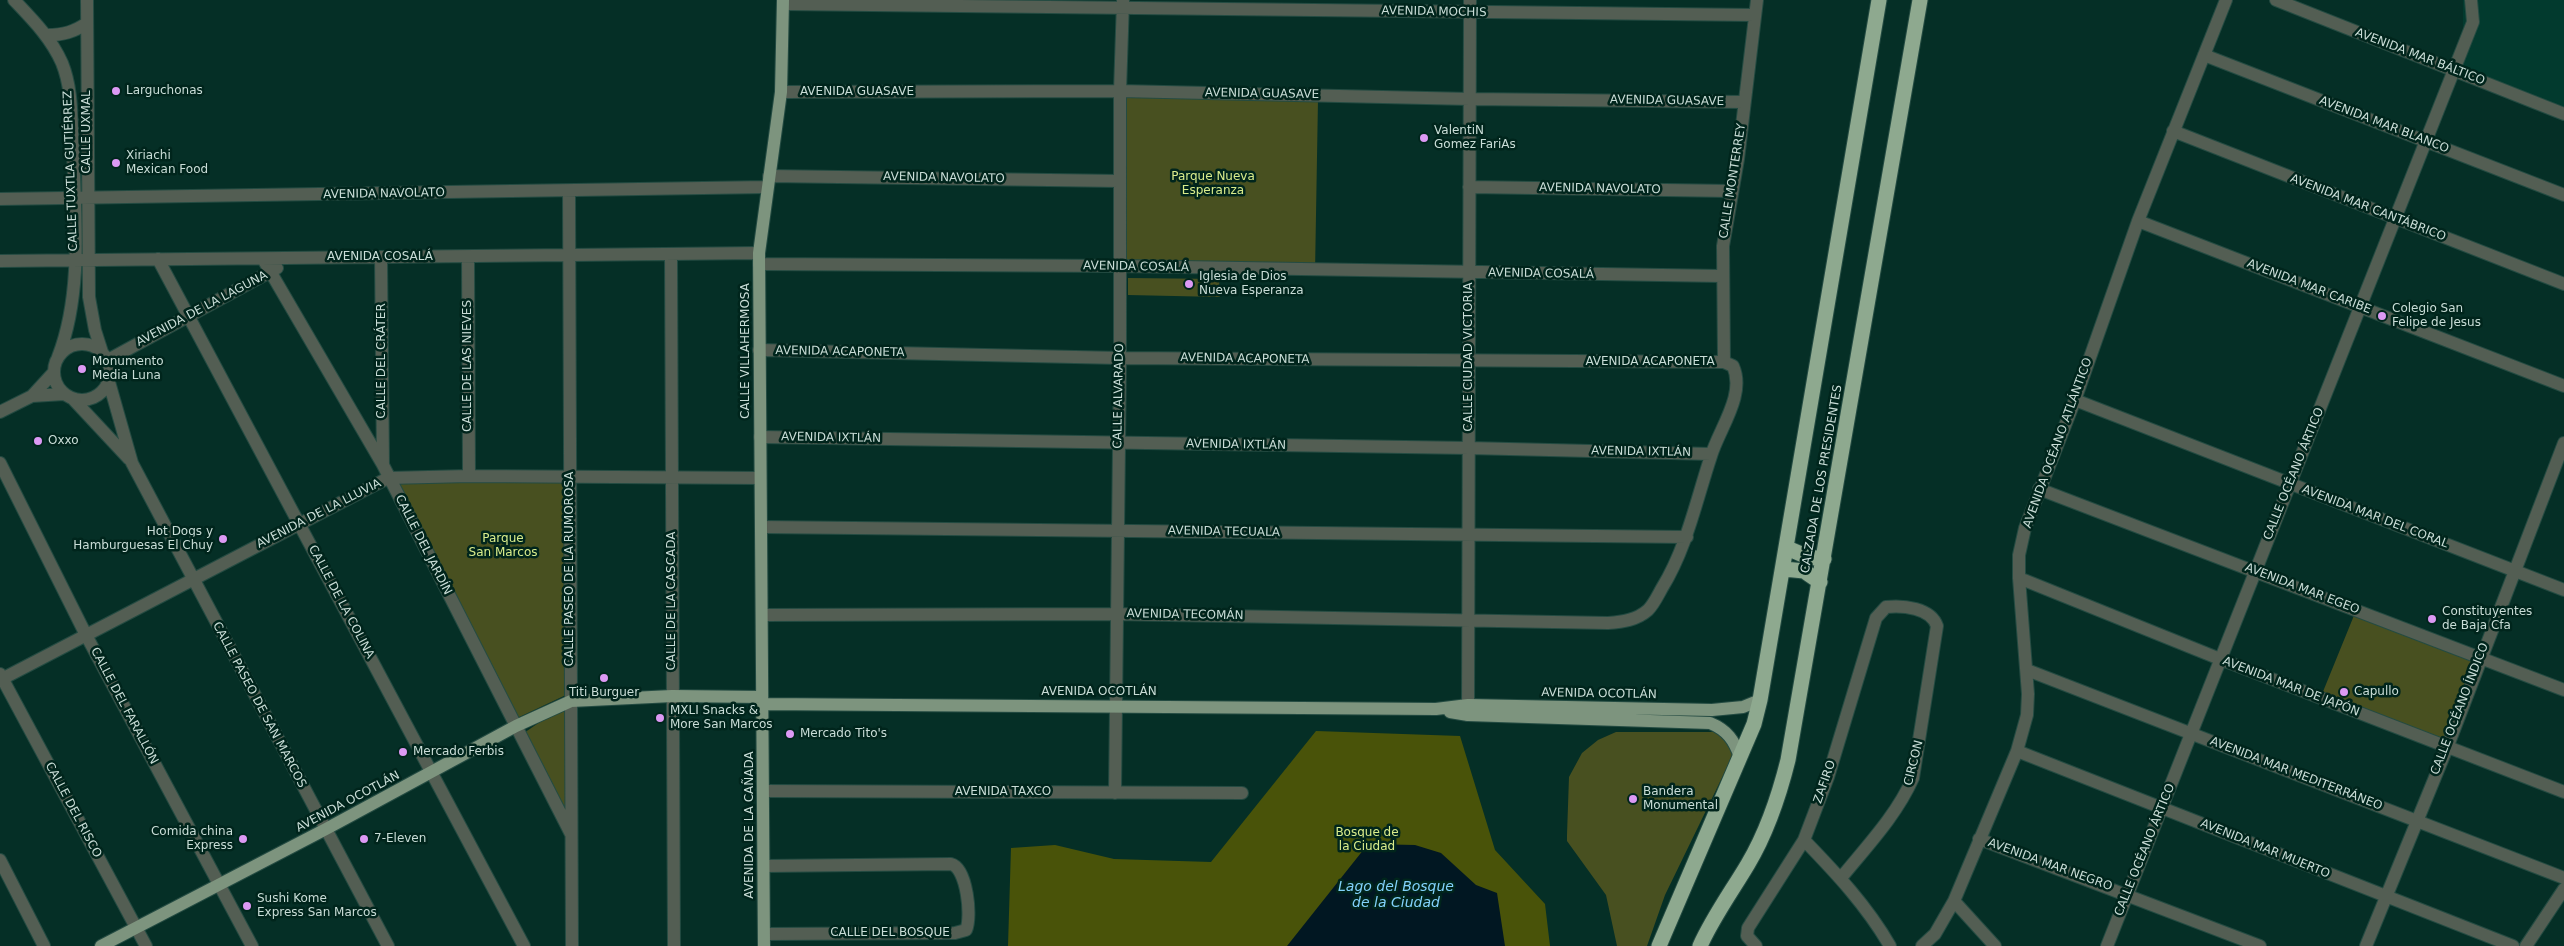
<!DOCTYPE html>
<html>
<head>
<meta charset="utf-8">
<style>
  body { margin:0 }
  canvas { display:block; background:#052f26 }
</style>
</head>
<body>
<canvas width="2564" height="946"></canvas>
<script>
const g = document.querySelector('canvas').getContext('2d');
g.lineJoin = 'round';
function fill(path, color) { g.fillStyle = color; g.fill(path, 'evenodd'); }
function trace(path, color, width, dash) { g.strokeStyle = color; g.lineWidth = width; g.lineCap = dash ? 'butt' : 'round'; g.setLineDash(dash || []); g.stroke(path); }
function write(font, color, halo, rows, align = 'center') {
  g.font = font + ' "DejaVu Sans",sans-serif'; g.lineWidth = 5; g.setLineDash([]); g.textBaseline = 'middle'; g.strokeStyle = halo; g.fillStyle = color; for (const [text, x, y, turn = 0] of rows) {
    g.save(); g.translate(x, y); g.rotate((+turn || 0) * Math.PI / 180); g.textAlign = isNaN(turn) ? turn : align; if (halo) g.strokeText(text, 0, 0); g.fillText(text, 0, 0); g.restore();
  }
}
fill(new Path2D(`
  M2463,0H2564V108L2463,68Z`), '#023a2e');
fill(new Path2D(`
  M1121,94L1318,99L1315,272L1120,271Z
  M567,191C568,398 575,606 566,812L524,733L570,701V663L568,694L513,720L396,483L468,478L568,477Z
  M1128,278L1219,279L1220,297L1128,295Z
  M2355,613L2480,663L2447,748L2320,699Z
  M1616,732H1717L1730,743L1733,755L1665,895L1647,946H1617L1606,895L1567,841V835L1569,777L1582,753L1598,740Z`), '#485020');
fill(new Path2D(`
  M1316,731L1460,736L1495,850L1545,904L1550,946H1008L1011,848L1055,845L1114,859L1211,862Z`), '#495309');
fill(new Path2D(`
  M1368,844L1415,845L1441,853L1476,885L1497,893L1505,946H1287Z`), '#011722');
const minor = new Path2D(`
  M14,0C33,20 51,38 62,63C73,90 71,121 73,150C75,217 83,293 58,357
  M87,0L89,297L95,330L102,352
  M2276,0L2564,114
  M783,4L1755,15
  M47,35C63,35 74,32 87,23
  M2204,55L2564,195
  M781,92L1120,91L1470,99L1744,102
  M2173,131L2564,284
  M769,176L1119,181
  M1469,187L1731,191
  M569,192L572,946
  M0,199L767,187
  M2138,221L2564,386
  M671,255L674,946
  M381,257L383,465
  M468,257L469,476
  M158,259L524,946
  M263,259L383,465L571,834
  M0,261L759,253
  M759,264L1120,266L1722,276
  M54 372a28 28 0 1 1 56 0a28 28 0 1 1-56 0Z
  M759,350L1120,358L1724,362L1733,366C1746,395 1719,429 1711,456C1696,501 1687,547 1662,588C1658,595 1654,604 1648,610C1637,620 1622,622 1608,623L1115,614L762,615
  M108,360L277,268
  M1724,362L1723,246L1738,159L1757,0
  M109,382L132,463L388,946
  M32,396L64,394
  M73,399L129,459
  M2075,400L2564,590
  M0,412L32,396L54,372
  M760,437L1469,448L1711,454
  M0,463L86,635L252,946
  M2039,489L2564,690
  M761,527L1687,537
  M2019,578L2220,659L2564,792
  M2027,670L2564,878
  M0,674L146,946
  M0,680L388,478L469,476L760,478
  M1468,715L1470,0
  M2017,751L2513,946
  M764,791L1242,793
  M1115,793L1120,358V91L1123,1
  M1979,839L2260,946
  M1804,840C1836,873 1867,906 1890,946
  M0,860L44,946
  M764,866L951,864C967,868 972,917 966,930L955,933L764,934
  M1954,901L1995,946
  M1756,946L1747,936L1748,928L1804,840L1828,777L1876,618L1886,607C1903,605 1931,608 1937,626L1913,778C1896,816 1867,846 1841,878
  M1922,946L1935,934L1954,901L2017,751L2027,715L2028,694L2019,578V555L2025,528L2075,400L2138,221L2226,0
  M2107,946L2473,22L2471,0
  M2366,946L2447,748L2564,443
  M2526,946L2564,889`);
const major = new Path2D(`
  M762,704L1436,709L1468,705L1712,710L1743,707L1760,700
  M1450,712L1468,715L1710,723C1727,730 1734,740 1740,757
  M101,946L326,829L516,726L571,701L672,696L762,697
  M764,946L759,253L781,92L783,0`);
const highway = new Path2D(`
  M1787,548L1808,557L1824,559
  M1784,569L1804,571L1820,582
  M1659,946L1754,724L1760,700L1879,0
  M1700,946C1713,917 1732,891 1748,864C1767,832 1779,796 1788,760L1920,0`);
trace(minor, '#244b42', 14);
trace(major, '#244b42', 14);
trace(highway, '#244b42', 17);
trace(minor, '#535e53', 12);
trace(major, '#7d947e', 12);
trace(highway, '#8ea98f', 15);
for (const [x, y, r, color] of [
  [116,91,5,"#dc99f4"],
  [1424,138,5,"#dc99f4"],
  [116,163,5,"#dc99f4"],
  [1189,284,5,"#dc99f4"],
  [2382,316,5,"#dc99f4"],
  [82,369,5,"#dc99f4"],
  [38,441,5,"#dc99f4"],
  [223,539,5,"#dc99f4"],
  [2432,619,5,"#dc99f4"],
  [604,678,5,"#dc99f4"],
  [2344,692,5,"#dc99f4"],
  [660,718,5,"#dc99f4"],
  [790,734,5,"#dc99f4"],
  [403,752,5,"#dc99f4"],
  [1633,799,5,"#dc99f4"],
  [243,839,5,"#dc99f4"],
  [364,839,5,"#dc99f4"],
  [247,906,5,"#dc99f4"]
]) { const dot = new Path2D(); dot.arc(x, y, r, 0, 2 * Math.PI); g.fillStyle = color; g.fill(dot); trace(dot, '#00251c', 2); }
write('12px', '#c9ddd7', '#00251c', [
  ["AVENIDA MOCHIS",1434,12,1],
  ["AVENIDA MAR BÁLTICO",2420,57,21],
  ["AVENIDA GUASAVE",857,92],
  ["AVENIDA GUASAVE",1262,94,1],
  ["AVENIDA GUASAVE",1667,101,1],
  ["AVENIDA MAR BLANCO",2384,125,21],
  ["CALLE UXMAL",87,132,-90],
  ["CALLE TUXTLA GUTIÉRREZ",71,171,-92],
  ["AVENIDA NAVOLATO",944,178,1],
  ["CALLE MONTERREY",1733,181,-81],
  ["AVENIDA NAVOLATO",1600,189,1],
  ["AVENIDA NAVOLATO",384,194,-1],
  ["AVENIDA MAR CANTÁBRICO",2368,208,21],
  ["AVENIDA COSALÁ",380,257],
  ["AVENIDA COSALÁ",1136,267,1],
  ["AVENIDA COSALÁ",1541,274,1],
  ["AVENIDA MAR CARIBE",2309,287,21],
  ["AVENIDA DE LA LAGUNA",202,309,-28],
  ["CALLE VILLAHERMOSA",746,351,-90],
  ["AVENIDA ACAPONETA",840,352,1],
  ["CALLE CIUDAD VICTORIA",1469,357,-90],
  ["AVENIDA ACAPONETA",1245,359,1],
  ["CALLE DEL CRÁTER",382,361,-90],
  ["AVENIDA ACAPONETA",1650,362],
  ["CALLE DE LAS NIEVES",468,366,-90],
  ["CALLE ALVARADO",1119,396,-89],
  ["AVENIDA IXTLÁN",831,438,1],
  ["AVENIDA OCÉANO ATLÁNTICO",2058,443,-70],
  ["AVENIDA IXTLÁN",1236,445,1],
  ["AVENIDA IXTLÁN",1641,452,1],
  ["CALLE OCÉANO ÁRTICO",2294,474,-68],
  ["CALZADA DE LOS PRESIDENTES",1822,479,-80],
  ["AVENIDA DE LA LLUVIA",319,514,-27],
  ["AVENIDA MAR DEL CORAL",2375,517,21],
  ["AVENIDA TECUALA",1224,532,1],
  ["CALLE DEL JARDÍN",423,545,63],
  ["CALLE PASEO DE LA RUMOROSA",570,569,-90],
  ["AVENIDA MAR EGEO",2302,589,21],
  ["CALLE DE LA CASCADA",672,601,-90],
  ["CALLE DE LA COLINA",341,602,62],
  ["AVENIDA TECOMÁN",1185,615,1],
  ["AVENIDA MAR DE JAPÓN",2291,687,21],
  ["AVENIDA OCOTLÁN",1099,692],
  ["AVENIDA OCOTLÁN",1599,694,1],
  ["CALLE PASEO DE SAN MARCOS",259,705,62],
  ["CALLE DEL FARALLÓN",124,706,62],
  ["CALLE OCÉANO ÍNDICO",2460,709,-69],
  ["CIRCON",1914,763,-76],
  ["AVENIDA MAR MEDITERRÁNEO",2296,774,21],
  ["ZAFIRO",1825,782,-71],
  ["AVENIDA TAXCO",1003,792],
  ["AVENIDA OCOTLÁN",348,802,-28],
  ["CALLE DEL RISCO",73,810,62],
  ["AVENIDA DE LA CAÑADA",750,825,-90],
  ["AVENIDA MAR MUERTO",2265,849,22],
  ["CALLE OCÉANO ÁRTICO",2145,850,-68],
  ["AVENIDA MAR NEGRO",2050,865,20],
  ["CALLE DEL BOSQUE",890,933]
]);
write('12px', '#c9ddd7', '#00251c', [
  ["Larguchonas",126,91],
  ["ValentiN",1434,131],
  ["Gomez FariAs",1434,145],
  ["Xiriachi",126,156],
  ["Mexican Food",126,170],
  ["Iglesia de Dios",1199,277],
  ["Nueva Esperanza",1199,291],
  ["Colegio San",2392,309],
  ["Felipe de Jesus",2392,323],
  ["Monumento",92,362],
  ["Media Luna",92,376],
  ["Oxxo",48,441],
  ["Hot Dogs y",213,532,"right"],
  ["Hamburguesas El Chuy",213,546,"right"],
  ["Constituyentes",2442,612],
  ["de Baja Cfa",2442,626],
  ["Capullo",2354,692],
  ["Titi Burguer",604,693,"center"],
  ["MXLI Snacks &",670,711],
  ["More San Marcos",670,725],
  ["Mercado Tito's",800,734],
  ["Mercado Ferbis",413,752],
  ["Bandera",1643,792],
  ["Monumental",1643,806],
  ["Comida china",233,832,"right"],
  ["Express",233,846,"right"],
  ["7-Eleven",374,839],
  ["Sushi Kome",257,899],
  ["Express San Marcos",257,913]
], 'left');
write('12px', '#d9ec8b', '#00251c', [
  ["Parque Nueva",1213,177],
  ["Esperanza",1213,191],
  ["Parque",503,539],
  ["San Marcos",503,553],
  ["Bosque de",1367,833],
  ["la Ciudad",1367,847]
]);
write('italic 14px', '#82d2fb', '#00251c', [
  ["Lago del Bosque",1396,887],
  ["de la Ciudad",1396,903]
]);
</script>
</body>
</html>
